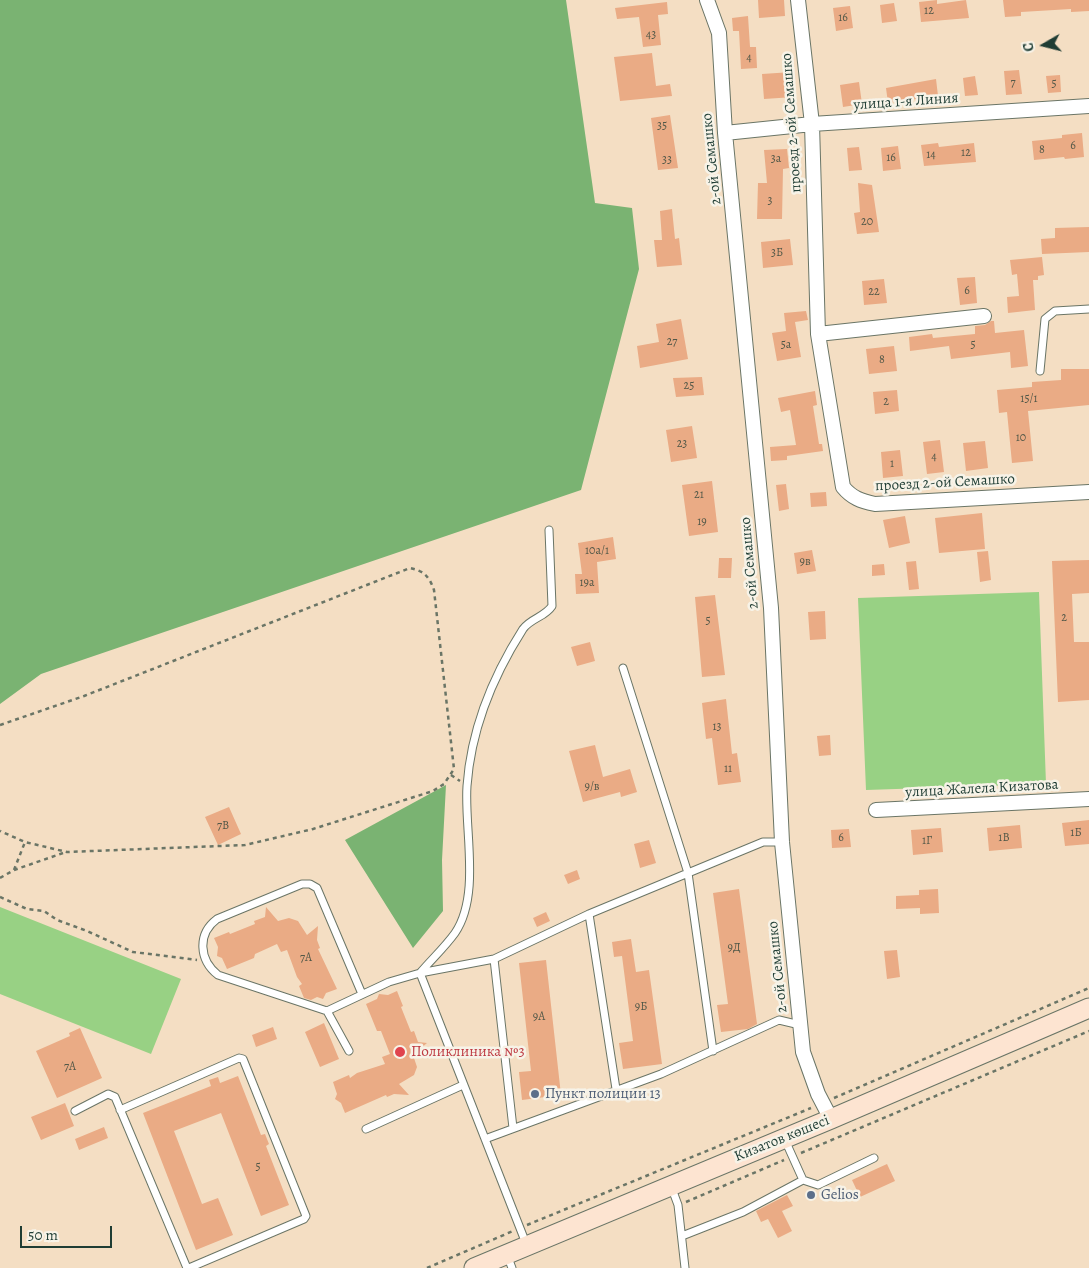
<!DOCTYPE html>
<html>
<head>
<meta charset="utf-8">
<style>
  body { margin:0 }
  #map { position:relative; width:1089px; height:1268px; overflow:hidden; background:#f4dec3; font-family:Alegreya,serif }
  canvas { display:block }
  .north { position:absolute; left:1019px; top:20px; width:50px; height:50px; -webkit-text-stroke:4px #f7f3e8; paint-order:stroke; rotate:262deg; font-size:14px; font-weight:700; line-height:20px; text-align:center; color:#1f3d34 }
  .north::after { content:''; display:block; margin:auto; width:18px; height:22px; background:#1f3d34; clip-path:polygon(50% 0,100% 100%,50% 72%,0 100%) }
  .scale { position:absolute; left:20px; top:1226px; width:92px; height:22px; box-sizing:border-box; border:2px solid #1f3d34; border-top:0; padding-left:6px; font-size:15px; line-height:18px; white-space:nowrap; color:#1f3d34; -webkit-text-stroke:4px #f7f3e8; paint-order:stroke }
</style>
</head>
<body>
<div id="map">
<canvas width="1089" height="1268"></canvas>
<div class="north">С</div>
<div class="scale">50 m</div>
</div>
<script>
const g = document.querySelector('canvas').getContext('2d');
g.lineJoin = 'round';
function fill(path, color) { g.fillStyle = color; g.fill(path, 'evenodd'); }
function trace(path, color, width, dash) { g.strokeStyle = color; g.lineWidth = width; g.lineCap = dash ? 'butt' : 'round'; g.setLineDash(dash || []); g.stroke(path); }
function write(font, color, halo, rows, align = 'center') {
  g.font = font + ' Alegreya,serif'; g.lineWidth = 5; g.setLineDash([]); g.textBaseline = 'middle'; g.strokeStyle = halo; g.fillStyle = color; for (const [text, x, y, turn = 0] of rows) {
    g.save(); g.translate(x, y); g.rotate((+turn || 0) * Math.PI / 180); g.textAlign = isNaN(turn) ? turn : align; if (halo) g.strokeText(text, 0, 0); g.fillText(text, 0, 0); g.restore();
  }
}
fill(new Path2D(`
  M1039,592L1046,784L866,790L858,598Z
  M0,907L181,979L151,1054L0,994Z`), '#98d184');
fill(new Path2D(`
  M0,0H566L595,203L632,208L639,269L581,490L41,674L0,704Z
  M446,785L442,860L443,911L413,948L345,840Z`), '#7ab372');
fill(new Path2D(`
  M758,0H784L785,16L759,18Z
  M937,0V4L966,0L969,18L921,22L919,2Z
  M1003,0H1089V11L1071,12V9L1021,12V16L1005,17Z
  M667,2L668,14L658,15L661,45L643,47L639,17L617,19L615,8Z
  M894,3L897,21L882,23L880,5Z
  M850,6L853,28L836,31L833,8Z
  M748,16L750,47H756L757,68L741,69L739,31H733L732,18Z
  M652,53L656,86L670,84L672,96L620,101L614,57Z
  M1019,70L1022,94L1006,95L1004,71Z
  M792,72L794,97L764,99L762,74Z
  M1060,75L1061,92L1048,93L1046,76Z
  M975,76L978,95L965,96L963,78Z
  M936,79L938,96L888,103L886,88Z
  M859,82L862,104L843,107L840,85Z
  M670,115L678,168L658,170L651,118Z
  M1082,133L1084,157L1065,159L1064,157L1034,160L1032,141L1062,138V135Z
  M938,143L939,147L974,143L976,162L924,166L921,145Z
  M898,146L901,169L883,171L881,148Z
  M859,147L862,170L849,171L847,148Z
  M787,149L789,168L783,169L782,219H757L758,183H767L764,150Z
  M858,183L872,185L879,232L857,234L854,213L860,212Z
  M672,209L675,239L679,238L682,265L657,267L654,240H662L660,211Z
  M1089,227V252L1042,254L1041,239L1055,238V228Z
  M790,239L793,265L763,268L761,242Z
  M1042,257L1044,275L1038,276V280H1033L1035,310L1008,313L1007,297L1019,296L1017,274L1012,275L1010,260Z
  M975,277L977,303L960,305L957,278Z
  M884,279L887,303L864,305L862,281Z
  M806,311L808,320L795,322L801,357L777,361L772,333L786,331L784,313Z
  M681,319L688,359L640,368L637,346L659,342L656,324Z
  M991,321H994L995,333L1024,330L1028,366L1011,368L1010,352L951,359L949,346L910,351L909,337L932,334L933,338L975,334V326L985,325Z
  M894,346L897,371L869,374L866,349Z
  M1061,369H1089V405L1028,411L1033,461L1012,463L1007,412L999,413L997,390L1032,387V382L1061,380Z
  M702,377L704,395L676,397L673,378Z
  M897,390L899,411L875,414L873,392Z
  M815,391L817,405L813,406L819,444H822L823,451L787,456V460L771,461L770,447L796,445L790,410L781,412L778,398Z
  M692,426L697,458L671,462L666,430Z
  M940,440L944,472L927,474L923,442Z
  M985,441L988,468L966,471L963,443Z
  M900,450L903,476L883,478L881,452Z
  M712,481L718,532L689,536L682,485Z
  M786,484L789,509L779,511L776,485Z
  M826,492L827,506L811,507L810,493Z
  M982,513L985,549L939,553L935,518Z
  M905,516L910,543L889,548L883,520Z
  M613,537L616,559L597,562L599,593L576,594L575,574H582L578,543Z
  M812,550L816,571L797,574L794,553Z
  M988,551L991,580L980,582L977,552Z
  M719,558H732L731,578H718Z
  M1089,560V593L1072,594L1074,642H1089V700L1058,702L1052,561Z
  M916,561L919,589L909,590L906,562Z
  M884,564L885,575L872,576V565Z
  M715,595L725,675L702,677L695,597Z
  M825,611L826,639L810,640L808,612Z
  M590,642L595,661L577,666L571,647Z
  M726,699L732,754L737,753L741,782L718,785L712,738L706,739L702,703Z
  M830,735L831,755L819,756L817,736Z
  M595,745L603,777L630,769L637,792L621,797L620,792L583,802L569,751Z
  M229,807L241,834L218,845L205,817Z
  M1089,820V844L1065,846L1062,823Z
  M1020,825L1022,848L989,851L987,828Z
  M941,828L943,852L913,855L911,830Z
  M849,829L851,847L832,848L831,830Z
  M649,840L656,863L640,868L634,844Z
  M577,870L580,879L568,884L564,875Z
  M739,889L757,1024L748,1029L721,1032L717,1005L728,1004L713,893Z
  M938,889L939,913L920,914V908L896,909V896L919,895V890Z
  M266,907L278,921L289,918L298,921L307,935L318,926L317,940L320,948L318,949L337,989L326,993L323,999L317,997L311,1000L304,998L299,986L302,984L297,977L287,950L281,952L277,944L255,954L254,958L227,969L222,958L217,956L218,947L214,938L229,932L230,934L255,924L254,921L265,917Z
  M546,912L550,921L537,927L533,918Z
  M631,939L636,972L649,970L662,1064L623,1069L619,1043L633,1041L622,956L614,957L612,942Z
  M897,950L900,977L887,979L884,951Z
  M546,960L561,1095L522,1100L519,1072L531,1071L519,963Z
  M397,991L403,1006L401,1007L411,1032L414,1031L418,1042L427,1043L413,1055L417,1067L414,1075L399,1084L409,1095L394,1094L387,1097L386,1095L345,1113L341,1103L335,1099L337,1094L333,1082L349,1075L350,1078L357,1073L385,1064L382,1057L390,1054L381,1031H377L366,1004L377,999L379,994L388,995Z
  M324,1023L339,1059L320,1067L305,1032Z
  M273,1027L277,1039L256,1047L252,1035Z
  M80,1028L102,1078L57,1098L36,1051L70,1036L69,1033Z
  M238,1076L261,1135L265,1134L269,1144L266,1146L289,1205L261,1216L221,1113L174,1131L202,1204L218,1198L233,1235L196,1250L143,1113L211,1086L209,1080L218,1077L220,1083Z
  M65,1103L74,1126L41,1140L31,1117Z
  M104,1127L108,1138L79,1150L75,1139Z
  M887,1164L895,1181L860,1197L852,1180Z
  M787,1195L793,1206L782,1211L792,1231L778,1238L768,1219L761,1222L756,1211Z`), '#eaab85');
const lane = new Path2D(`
  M1040,371L1045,319L1055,311L1089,309
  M623,668L688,873L713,1051
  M589,914L616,1089
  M494,959L513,1128
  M420,973C431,960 445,947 455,933C481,895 464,829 467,786C471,730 493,676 523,629C531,618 545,617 552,606L549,530
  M420,973L494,959L589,914L763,842H782
  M327,1011L218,975C199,960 197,934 217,919L302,884H310L317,888L362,994
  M349,1051L327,1011L389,982L420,973L527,1246
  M120,1110L239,1058L243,1059L306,1216L304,1219L189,1268
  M75,1111L108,1094L115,1097L187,1268
  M366,1129L463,1085
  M485,1139L661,1074L779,1020L800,1025
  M785,1140L803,1180
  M671,1186L678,1205L685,1268
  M682,1236L743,1212L803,1180L818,1185L874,1158
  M507,1255L512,1268`);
const street = new Path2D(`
  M707,0L719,33L725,133L771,608L782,842L803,1052L818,1094L831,1119
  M798,0L812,124L818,334L843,487C852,498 861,501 875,504L1089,492
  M725,133L812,124L1089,106
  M818,334L984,316
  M876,810L1089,799`);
const secondary = new Path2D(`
  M474,1268L831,1119L1089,1008`);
trace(lane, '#6a7566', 9);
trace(street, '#6a7566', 16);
trace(secondary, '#6a7566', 21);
trace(new Path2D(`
  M0,725L84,696L410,568C424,571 429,576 434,590L454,769L444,784L433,791L313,829L245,845L67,852L25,842L0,831
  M451,775L460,781
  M14,870L25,842
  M0,878L14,870L66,852
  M0,897L27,909L44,911L57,920L87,931L133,952L197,960
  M834,1098L1089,988
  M801,1153L1089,1031
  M686,1202L784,1160
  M527,1225L811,1108
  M427,1268L513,1231`), '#6a7566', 2.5, [4, 4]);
trace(lane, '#fff', 7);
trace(street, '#fff', 14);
trace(secondary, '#fde4d1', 19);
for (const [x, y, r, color] of [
  [400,1052,6,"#e0444e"],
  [535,1094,5,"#5c6f8a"],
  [811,1195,5,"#5c6f8a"]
]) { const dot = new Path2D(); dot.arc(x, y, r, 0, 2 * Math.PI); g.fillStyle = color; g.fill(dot); trace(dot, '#f7f3e8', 2); }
write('12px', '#525848', null, [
  ["12",929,11],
  ["16",843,18],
  ["43",651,35],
  ["4",749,58],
  ["7",1013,83],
  ["5",1054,84],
  ["35",662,126],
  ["6",1073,146],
  ["8",1042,150],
  ["12",966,153],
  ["14",931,155],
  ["16",891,158],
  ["3а",776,159],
  ["33",667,160],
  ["3",770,201],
  ["20",867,222],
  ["3Б",777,253],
  ["6",967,291],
  ["22",874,292],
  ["27",672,342],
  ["5а",786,345],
  ["5",973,345],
  ["8",882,360],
  ["25",689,386],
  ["15/1",1029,399],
  ["2",886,402],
  ["10",1021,438],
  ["23",682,444],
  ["4",934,457],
  ["1",892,464],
  ["21",699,495],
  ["19",702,522],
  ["10а/1",597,551],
  ["9в",805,562],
  ["19а",587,583],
  ["2",1064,618],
  ["5",708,621],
  ["13",717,727],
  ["11",728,769],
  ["9/в",592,787],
  ["7В",223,826],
  ["1Б",1076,833],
  ["6",841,838],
  ["1В",1004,838],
  ["1Г",927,841],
  ["9Д",734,948],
  ["7А",306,958],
  ["9Б",641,1007],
  ["9А",539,1017],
  ["7А",70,1067],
  ["5",258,1167]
]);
write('15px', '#1f3d34', '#f7f3e8', [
  ["улица 1-я Линия",906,102,-4],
  ["проезд 2-ой Семашко",792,123,-94],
  ["2-ой Семашко",712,159,-96],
  ["проезд 2-ой Семашко",945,483,-3],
  ["2-ой Семашко",750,563,-95],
  ["улица Жалела Кизатова",982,789,-3],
  ["2-ой Семашко",778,967,-96],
  ["Кизатов көшесі",782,1139,-22]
]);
write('15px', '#be3a42', '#f7f3e8', [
  ["Поликлиника №3",411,1052]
], 'left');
write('15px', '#4e5e75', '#f7f3e8', [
  ["Пункт полиции 13",545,1094],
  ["Gelios",821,1195]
], 'left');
</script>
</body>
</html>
